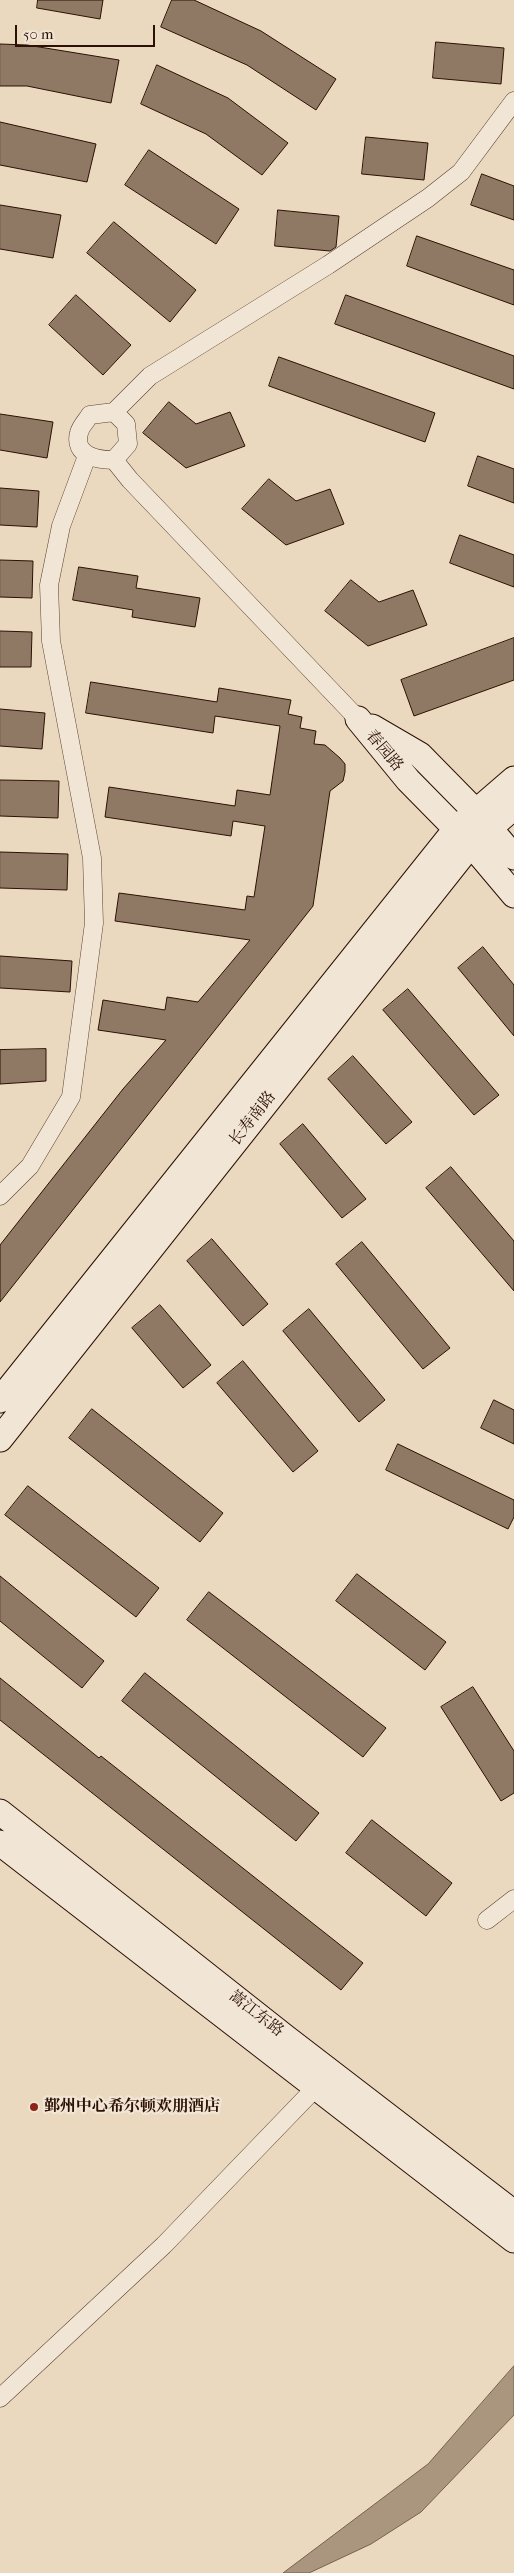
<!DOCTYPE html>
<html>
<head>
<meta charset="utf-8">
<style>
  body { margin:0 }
  #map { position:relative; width:514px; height:2573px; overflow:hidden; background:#ead9be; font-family:"IM FELL French Canon",serif }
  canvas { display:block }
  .scale { position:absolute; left:15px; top:25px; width:140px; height:22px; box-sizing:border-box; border:2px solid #2d1005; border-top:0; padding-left:6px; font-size:15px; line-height:18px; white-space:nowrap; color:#2d1005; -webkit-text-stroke:4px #f1e6d5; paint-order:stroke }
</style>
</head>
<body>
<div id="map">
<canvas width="514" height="2573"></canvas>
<div class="scale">50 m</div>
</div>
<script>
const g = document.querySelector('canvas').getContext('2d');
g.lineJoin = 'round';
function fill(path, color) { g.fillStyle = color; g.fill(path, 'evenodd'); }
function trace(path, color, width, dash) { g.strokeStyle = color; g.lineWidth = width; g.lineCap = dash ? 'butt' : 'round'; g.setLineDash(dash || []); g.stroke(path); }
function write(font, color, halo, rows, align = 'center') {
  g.font = font + ' "IM FELL French Canon","Noto Serif SC",serif'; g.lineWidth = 4.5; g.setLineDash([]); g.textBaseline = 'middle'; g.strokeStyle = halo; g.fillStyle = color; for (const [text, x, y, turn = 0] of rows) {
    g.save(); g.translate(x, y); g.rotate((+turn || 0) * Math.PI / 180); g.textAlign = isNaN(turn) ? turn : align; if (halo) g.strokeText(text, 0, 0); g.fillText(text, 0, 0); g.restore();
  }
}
const water = new Path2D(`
  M514,2366V2415L421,2512L371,2544L309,2573H283L428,2464Z`);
fill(water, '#aa957f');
trace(water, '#78604e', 1);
const building = new Path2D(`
  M38,0H103L100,19L37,8Z
  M172,0H194L261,31L336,79L316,110L247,65L161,27Z
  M436,42L504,48L501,84L433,78Z
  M0,44L27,45L119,60L111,103L27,86H0Z
  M157,65L228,98L288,143L262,175L206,134L141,104Z
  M0,122L96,144L87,182L0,165Z
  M366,137L428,143L424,180L362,174Z
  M149,150L239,209L216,244L125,185Z
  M482,174L514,186V220L471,205Z
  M0,205L61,215L53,258L0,249Z
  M278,210L339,216L336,247L330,251L275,246Z
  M114,222L196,290L170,322L87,253Z
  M417,236L514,270V305L407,266Z
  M76,295L131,345L103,375L49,325Z
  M346,295L514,356V389L335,324Z
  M279,357L435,413L425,442L269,386Z
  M169,402L196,424L230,412L245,446L186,468L143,433Z
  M0,414L53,422L47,458L0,450Z
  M478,456L514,469V503L468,486Z
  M269,479L296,501L330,489L344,524L286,545L242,509Z
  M0,488L39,491L37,527L0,525Z
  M460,535L514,555V587L450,563Z
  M0,560L33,561L32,598L0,597Z
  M79,567L138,576L136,588L200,598L195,627L132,617L133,610L73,600Z
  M351,580L379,602L413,590L427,625L368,646L325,611Z
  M0,631L32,632L31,667H0Z
  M514,638V680L414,716L401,680Z
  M91,682L217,702L219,688L291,700L288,714L302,717L300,728L316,731L314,744L325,745L340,758L345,764V772L343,781L330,791L313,906L0,1302V1245L123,1089L166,1040L98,1030L103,1000L165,1010L167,997L198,1002L250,940L115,921L119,893L245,910L247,896L254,897L265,826L233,821L231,836L105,817L109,787L235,806L237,790L270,795L280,726L215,716L213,733L86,713Z
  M0,709L45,713L42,749L0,746Z
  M0,780L59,781L58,818L0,816Z
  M0,852L68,854L67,890L0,888Z
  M483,947L514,985V1036L458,968Z
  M0,956L72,961L70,992L0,988Z
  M408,989L499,1095L474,1115L383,1010Z
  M46,1049V1081L0,1084V1050Z
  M353,1056L412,1122L386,1144L328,1079Z
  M303,1124L366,1199L342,1218L280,1144Z
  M451,1167L514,1241V1291L426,1188Z
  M212,1239L268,1304L243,1326L187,1261Z
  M362,1242L450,1348L423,1369L336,1264Z
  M160,1305L211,1365L183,1388L132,1328Z
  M309,1309L385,1400L359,1422L283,1331Z
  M243,1361L318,1451L293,1472L217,1383Z
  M494,1400L514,1410V1444L481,1428Z
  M92,1409L223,1513L200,1542L69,1438Z
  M398,1444L514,1500V1517L508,1529L386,1470Z
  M28,1486L159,1588L136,1617L5,1515Z
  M357,1574L446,1642L425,1670L336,1601Z
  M0,1576L104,1661L82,1688L0,1621Z
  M209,1592L386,1728L363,1757L187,1620Z
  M145,1673L319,1813L296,1841L122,1701Z
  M0,1678L99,1758L101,1756L363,1963L341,1990L0,1720Z
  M473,1687L514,1751V1793L501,1801L441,1707Z
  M372,1820L452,1883L426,1916L346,1853Z`);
fill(building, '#8f7965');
trace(building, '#2d1005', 1);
const street = new Path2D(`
  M114,412L150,376L328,265L428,198L461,172L514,101
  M114,412L126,424L128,444L114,460C98,460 73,456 79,433C80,427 87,420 90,415Z
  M114,460L130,480L358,719
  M0,1196L30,1166L71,1097L94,923L92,858L51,641L49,585L61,526L87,456
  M487,1920L514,1899
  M0,2398L164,2245L324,2079`);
const secondary = new Path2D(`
  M358,719L408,780L471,844L514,895
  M372,727L420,755L475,811L514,857
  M0,1400L456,829L514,779
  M0,1439L471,844L514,807
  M0,1812L285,2037L514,2213
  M0,1843L514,2240`);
trace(street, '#5c4233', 19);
trace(secondary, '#2d1005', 27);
trace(street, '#f1e6d5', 18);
trace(secondary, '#f1e6d5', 25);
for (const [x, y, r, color] of [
  [34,2107,5,"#8f2418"]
]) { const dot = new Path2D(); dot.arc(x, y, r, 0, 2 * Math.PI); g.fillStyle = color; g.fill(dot); trace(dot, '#f1e6d5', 2); }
write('16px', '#2d1005', '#f1e6d5', [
  ["春园路",384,751,50],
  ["长寿南路",253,1119,-52],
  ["嵩江东路",256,2014,38]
]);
write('bold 16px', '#2d1005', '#f1e6d5', [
  ["鄞州中心希尔顿欢朋酒店",44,2107]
], 'left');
</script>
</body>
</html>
